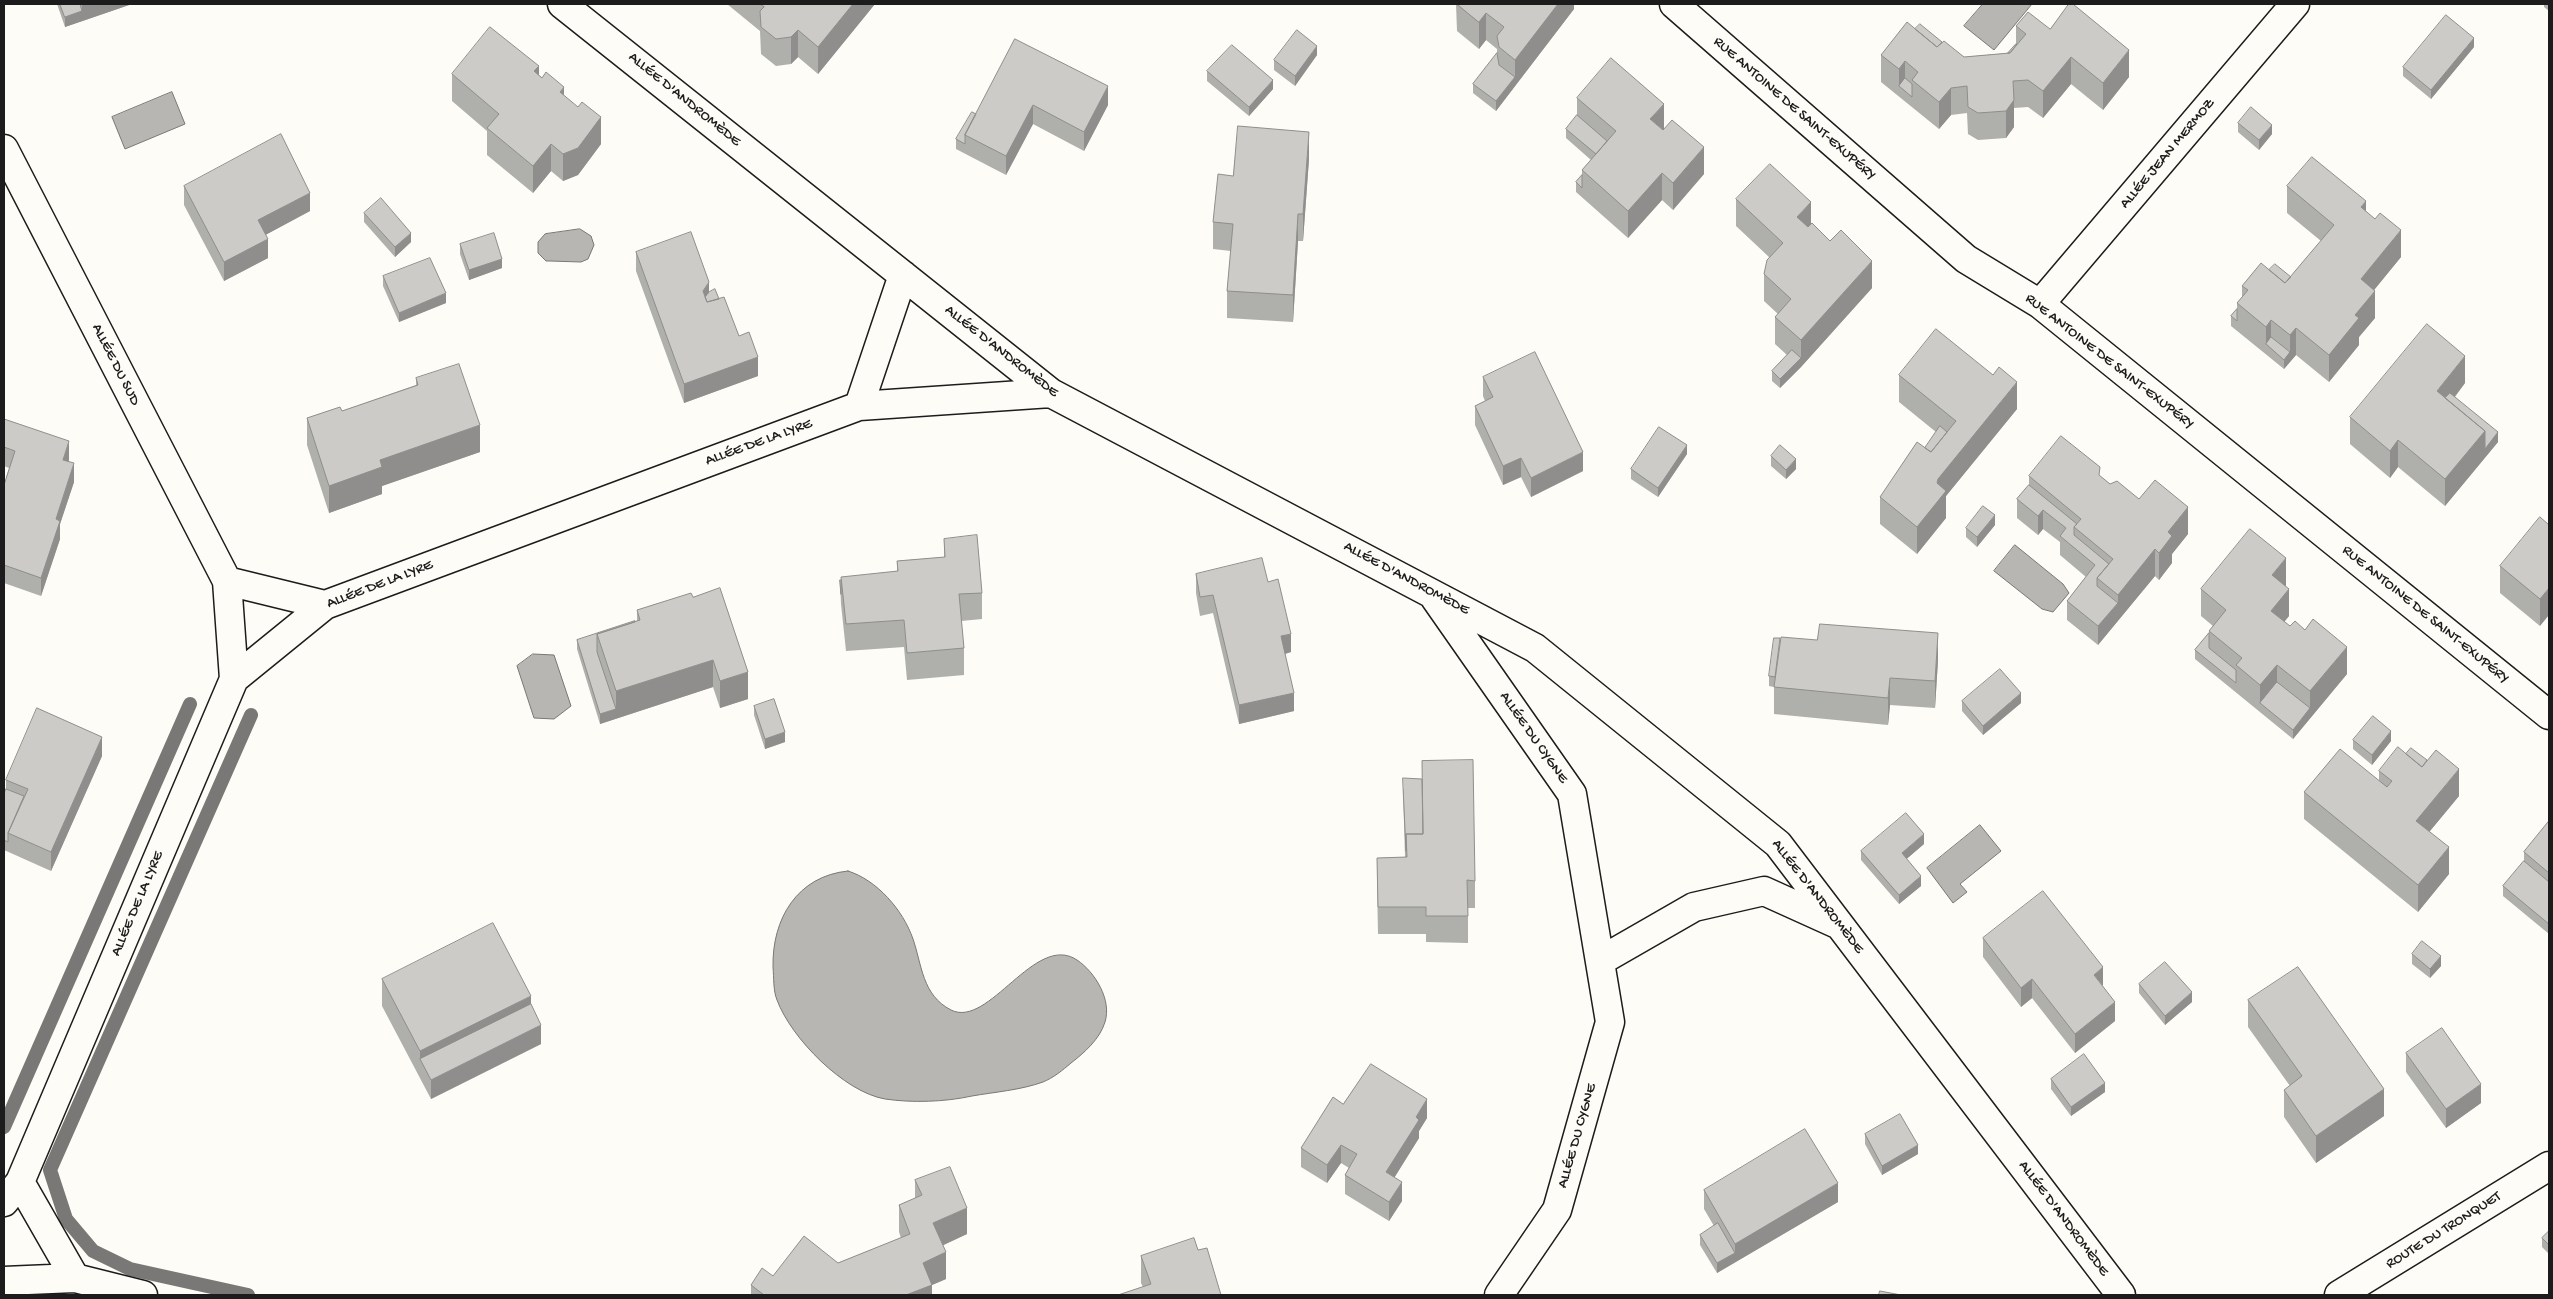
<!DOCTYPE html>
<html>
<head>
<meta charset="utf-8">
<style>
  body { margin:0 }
  #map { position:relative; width:2553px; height:1299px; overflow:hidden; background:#fdfcf7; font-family:"Gochi Hand",sans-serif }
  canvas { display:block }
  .frame { position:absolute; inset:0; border:5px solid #1c1c1c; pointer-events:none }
</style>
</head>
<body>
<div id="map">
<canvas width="2553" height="1299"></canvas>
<div class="frame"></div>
</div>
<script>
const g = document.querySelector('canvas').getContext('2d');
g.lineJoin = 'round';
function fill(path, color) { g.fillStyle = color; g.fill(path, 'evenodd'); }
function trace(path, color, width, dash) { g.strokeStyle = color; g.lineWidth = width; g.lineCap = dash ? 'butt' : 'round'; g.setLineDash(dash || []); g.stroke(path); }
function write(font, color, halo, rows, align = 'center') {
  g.font = font + ' "Gochi Hand",sans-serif'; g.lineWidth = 4; g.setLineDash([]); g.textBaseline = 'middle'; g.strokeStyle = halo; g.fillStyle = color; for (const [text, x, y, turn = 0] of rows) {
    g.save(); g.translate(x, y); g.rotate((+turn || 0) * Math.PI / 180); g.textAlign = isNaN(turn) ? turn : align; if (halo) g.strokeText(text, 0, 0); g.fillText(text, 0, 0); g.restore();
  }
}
const water = new Path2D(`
  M1983,4H2032L1994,50L1964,26Z
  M172,92L185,124L125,149L112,117Z
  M580,229L591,236L594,245L588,259L581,262L550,261H546L538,253V242L545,234Z
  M2015,545L2063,584L2069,593L2053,612L2042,609L1994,571Z
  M533,654L554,655L571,706L554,719L534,718L517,666Z
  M1980,825L2001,851L1960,884L1967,892L1953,903L1927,868Z
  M848,871C877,880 903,910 913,939C922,965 922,995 951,1010C989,1029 1035,932 1077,960C1095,972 1112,1000 1105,1022C1100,1039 1084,1053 1071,1063C1063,1070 1053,1078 1043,1082C1021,1090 995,1092 972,1096C945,1102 912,1103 885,1099C844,1092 791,1038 777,1000C773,990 774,978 773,967C772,919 797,876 848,871Z`);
fill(water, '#b7b6b2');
trace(water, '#797876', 1);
trace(new Path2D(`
  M4,1127L190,704
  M248,1295L130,1269L93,1251L66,1219L50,1170L251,715`), '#797876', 14);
const minor = new Path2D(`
  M562,4L1051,393L1535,648L1778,844L2121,1295
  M1674,4L1966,259L2040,304L2549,715
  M4,149L227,581L234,679
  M2040,304L2295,4
  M859,406L903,275
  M227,581L325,605
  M1435,598L1572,794L1610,1022L1557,1210L1499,1295
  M1600,961L1694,907L1764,891L1837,924
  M20,1182L75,1278
  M4,1202L20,1182L234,679L325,605L859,406L1051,393
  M4,1281L75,1278L143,1295`);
const tertiary = new Path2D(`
  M2339,1295L2549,1166`);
trace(minor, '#1c1c1c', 31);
trace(tertiary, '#1c1c1c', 31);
trace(minor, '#fdfcf7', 28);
trace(tertiary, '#fdfcf7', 28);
fill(new Path2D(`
  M57,4H132L65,27Z
  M727,4H875L818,74L798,57L791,64L776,66L761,54L760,31Z
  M1456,4H1574V9L1496,111L1473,93V84L1497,53V49L1486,40L1479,49L1457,31Z
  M2544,4H2549V11L2544,7Z
  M2016,26L2050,29L2129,77L2103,110L2071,84L2043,118L2028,107L2014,108V127L2006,138L1978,140L1968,134L1967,113L1951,115L1939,129L1881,82V55L1915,29L1942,42L1964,57L2008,53L2016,44Z
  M1015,39L1108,105L1084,151L1033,124L1006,175L956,149V139L976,114Z
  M2474,47L2431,99L2403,76V67Z
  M1317,55L1295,86L1274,70V60Z
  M1207,71L1273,89L1249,116L1207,81Z
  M452,74L539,75L564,96L601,144L578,175L563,181L551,171L533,193L487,155V131L452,101Z
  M1577,98L1664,129L1704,174L1673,210L1662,200L1628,238L1576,192V182L1582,175V170L1591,160L1566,138V129L1577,115Z
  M2238,123L2272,134L2259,150L2238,132Z
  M1309,159L1303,241H1298L1293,322L1227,318V291L1231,251L1213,249V222L1233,176Z
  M184,186L310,211L265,235L268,258L224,281L184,205Z
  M2287,186L2366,211L2401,257L2374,290L2375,318L2359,337V345L2329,382L2296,355L2284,369L2231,326V316L2237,309V303L2242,297V286L2291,277L2321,241L2287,213Z
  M1736,199L1811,224L1872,288L1801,367L1780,388L1772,381V371L1787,355L1775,344V317L1778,314L1764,301V274L1769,257L1736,226Z
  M364,213L411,242L395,257L364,222Z
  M460,244L502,268L469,280L460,254Z
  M636,252L709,292L719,299L739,336L758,376L684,403L636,271Z
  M383,276L446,303L399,322L383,286Z
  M1899,375L2017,409L1946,496V518L1917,554L1880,524V497L1925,448L1936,432L1899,402Z
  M1483,377L1583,471L1531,497L1521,477L1503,485L1475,425V406L1485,401L1483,396Z
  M416,378L480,452L382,486V494L329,513L307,445V418L342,411L416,385Z
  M2465,383L2455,397L2498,442L2445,506L2398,467L2390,478L2350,444V417Z
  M4,419L69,460L68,461L74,482L60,524V539L41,596L4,583V485L9,468L4,466Z
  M1687,454L1658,497L1631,479V469Z
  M1771,456L1796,469L1786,479L1771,466Z
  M2029,476H2100L2110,484L2139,499L2188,534L2172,554V563L2159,580L2155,576L2098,645L2067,620V601L2086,577L2060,555V542L2043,529L2038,535L2017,518V499L2029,485Z
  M1995,525L1977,547L1966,537V528Z
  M2549,525L2540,626L2500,593V566Z
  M944,539L982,593V619L961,621L964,648V675L907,680L904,647L846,651L841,604L840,580L897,571V561L944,557Z
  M1196,574L1268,582L1291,652L1285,654L1294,711L1239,724L1213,613L1200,616L1196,593Z
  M2286,585L2289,616L2284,622L2347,674L2293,739L2195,659V650L2209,633V631L2213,626L2201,616V589Z
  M693,597L748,699L720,708L713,687L600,724L577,649V640L637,621V610Z
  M1938,660L1935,708L1890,705L1888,725L1774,714V687L1769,686V676Z
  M1962,701L2021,703L1983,735L1962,711Z
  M754,706L785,742L765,749L754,715Z
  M2353,740L2391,741L2372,765L2353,749Z
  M102,756L51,871L4,850V794L6,789V780Z
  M2379,771L2459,796L2429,832L2449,874L2418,912L2304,819V792L2379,780Z
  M1403,788L1475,881V908H1468V943L1426,942V934H1378L1377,884V858L1405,857Z
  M2549,821V934L2503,896V886L2524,861V852Z
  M1924,844L1906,859L1921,886L1899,904L1861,860V851Z
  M1983,938L2103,986L2115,1021L2075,1053L2032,998L2021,1007L1983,957Z
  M2412,954L2441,966L2430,978L2412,964Z
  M382,979L531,1004L541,1044L431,1099L382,1006Z
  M2139,984L2192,1002L2165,1025L2139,993Z
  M2248,1000L2384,1116L2316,1163L2284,1117V1090L2290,1086L2248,1027Z
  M2406,1053L2481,1103L2446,1128L2406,1072Z
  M2051,1079L2105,1092L2071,1116L2051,1089Z
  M1343,1104L1427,1118L1419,1131V1138L1394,1178L1402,1201L1389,1221L1345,1194V1175L1349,1168L1341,1163L1327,1183L1301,1167V1148Z
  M1865,1134L1918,1154L1882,1175L1865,1144Z
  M915,1180L967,1234L943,1245L946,1279L932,1285V1295H751V1285L773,1276L838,1263L901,1238L899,1232V1205L915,1198Z
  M1704,1190L1838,1202L1717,1273L1700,1245V1235L1714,1226L1704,1209Z
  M2549,1231V1254L2542,1247V1238Z
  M1198,1250L1221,1295L1143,1287L1141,1283V1256Z`), '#afafac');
fill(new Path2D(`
  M82,4H132L65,27V17L82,11Z
  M853,4H875L818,74V47Z
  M1558,4H1574V9L1496,111V101L1515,77V60Z
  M1486,13V40L1479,49V22Z
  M798,30V57L791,64V37Z
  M2474,38V47L2431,99V90Z
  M1317,46V55L1295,86V76Z
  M2129,50V77L2103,110V83Z
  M2071,57V84L2043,118V91Z
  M1905,61V88L1899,86V69Z
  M539,66V92L534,71Z
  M1273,80V89L1249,116V107Z
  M1108,86V105L1084,151V132Z
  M564,87V113L560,92Z
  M1951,88V115L1939,129V102Z
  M2014,100V127L2006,138V111Z
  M1664,104V131L1650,119Z
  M1033,105V124L1006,175V156Z
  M601,117V144L578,175L563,181V154Z
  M2272,125V134L2259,150V140Z
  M1309,132V159L1303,241V214Z
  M551,144V171L533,193V166Z
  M1704,147V174L1673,210V183Z
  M1662,173V200L1628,238V211Z
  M310,193V211L258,239V220Z
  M2366,201V228L2361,207Z
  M1811,202V229L1802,239L1797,217Z
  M1298,214V241L1293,322V295Z
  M2401,230V257L2361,306V279Z
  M411,233V242L395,257V247Z
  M268,239V258L224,281V262Z
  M502,259V268L469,280V270Z
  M1872,261V288L1801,367V340Z
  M709,282V301L706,307L703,291Z
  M2375,291V318L2359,337V345L2329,382V355L2355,315Z
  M446,293V303L399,322V313Z
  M2271,320V347L2266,344V327Z
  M2296,328V355L2284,369V360L2290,352V335Z
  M2465,356V383L2442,413L2437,391Z
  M758,357V376L684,403V384Z
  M1801,358V367L1780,388V379Z
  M2017,382V409L1946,496V518L1917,554V527L1937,483L1938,479Z
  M480,425V452L382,486V494L329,513V486L380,460Z
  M2485,431L2498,432V442L2445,506V479Z
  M2398,440V467L2390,478V451Z
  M69,441V460L63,478V460Z
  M1687,445V454L1658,497V488Z
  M1583,452V471L1531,497V478Z
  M1521,458V477L1503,485V466Z
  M1796,459V469L1786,479V470Z
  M74,463V482L60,524V539L41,596V578L56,519Z
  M2188,507V534L2172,554V563L2159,580V553L2168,532Z
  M2043,510V529L2038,535V516Z
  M1995,515V525L1977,547V537Z
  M2155,549V576L2098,645V626L2118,603V595Z
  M2286,558V585L2272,602V575Z
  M2549,588V615L2540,626V599Z
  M2289,589V616L2276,632L2271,611Z
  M1938,633V660L1935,708V681Z
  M1291,634V652L1281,655V636Z
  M2347,647V674L2293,739V730L2310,708V691Z
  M713,660V687L600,724V714L616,709V691Z
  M2277,665V692L2260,703V685Z
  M748,672V699L720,708V681Z
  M1890,678V705L1888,725V698Z
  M1294,693V711L1239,724V705Z
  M2021,693V703L1983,735V726Z
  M2391,731V741L2372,765V755Z
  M785,732V742L765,749V739Z
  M102,737V756L51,871V852Z
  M2459,769V796L2416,848V821Z
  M1924,834V844L1902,863V853Z
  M2449,847V874L2418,912V885Z
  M1921,876V886L1899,904V895Z
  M2441,956V966L2430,978V969Z
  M2103,967V986L2094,975Z
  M2032,979V998L2021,1007V988Z
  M2192,992V1002L2165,1025V1016Z
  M531,996V1023L420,1059V1051Z
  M2115,1002V1021L2075,1053V1034Z
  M541,1025V1044L431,1099V1080Z
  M2105,1083V1092L2071,1116V1107Z
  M2481,1084V1103L2446,1128V1109Z
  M2384,1089V1116L2316,1163V1136Z
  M1427,1099V1118L1419,1131V1138L1386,1191V1172L1416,1117Z
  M1341,1145V1163L1327,1183V1165Z
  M1918,1145V1154L1882,1175V1166Z
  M1402,1182V1201L1389,1221V1202Z
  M1838,1183V1202L1717,1273V1263L1735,1253V1244Z
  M967,1208V1234L933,1250V1223Z
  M946,1252V1279L932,1285V1295H906L923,1263Z`), '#8f8e8c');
const building = new Path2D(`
  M60,4H80L82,11L65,17Z
  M760,4H853L818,47L798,30L791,37L776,39L761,27L760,11L764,7Z
  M1457,4H1558L1515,60L1499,47L1497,36L1504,27L1486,13L1479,22Z
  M2069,4H2073L2129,50L2103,83L2071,57L2043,91L2028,80L2013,81L2014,100L2006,111L1978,113L1968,107L1967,86L1951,88L1939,102L1912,80L1918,72L1905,61L1899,69L1881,55L1907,22L1937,47L1944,41L1964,57L2010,53L2026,34L2016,26L2028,12L2050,29Z
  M2446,15L2474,38L2431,90L2403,67Z
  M1920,24L1942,42L1937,47L1915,29Z
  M490,27L539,66L534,71L542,78L546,72L564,87L560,92L578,107L582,102L601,117L578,148L563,154L551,144L533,166L487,128L499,114L452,74Z
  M1297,30L1317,46L1295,76L1274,60Z
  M1015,39L1108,86L1084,132L1033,105L1006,156L965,135Z
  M2016,44H2017L2010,53H2008Z
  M1232,45L1273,80L1249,107L1207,71Z
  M1497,53L1499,65L1515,77L1496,101L1473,84Z
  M1611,58L1664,104L1650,119L1663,130L1672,120L1704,147L1673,183L1662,173L1628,211L1582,170L1616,131L1577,98Z
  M1905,78L1912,84V97L1899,86Z
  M2251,107L2272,125L2259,140L2238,123Z
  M972,112L976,114L965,135V144L956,139Z
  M1577,115L1607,141L1596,154L1566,129Z
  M1238,126L1309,132L1303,214H1298L1293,295L1227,291L1233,224L1213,222L1218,174L1233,176Z
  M281,134L310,193L258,220L268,239L224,262L184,186Z
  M2312,157L2366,201L2361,207L2375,219L2380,213L2401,230L2361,279L2375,291L2355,315L2359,318L2329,355L2296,328L2290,335L2271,320L2266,327L2237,303L2248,290L2242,286L2261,263L2285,283L2334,225L2287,186Z
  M1770,164L1811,202L1797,217L1808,227L1812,223L1830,241L1841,230L1872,261L1801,340L1775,317L1791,299L1764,274L1767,260L1783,243L1736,199Z
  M1582,175V188L1576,182Z
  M381,198L411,233L395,247L364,213Z
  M691,232L709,282L703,291L707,302L724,297L739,336L749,332L758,357L684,384L636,252Z
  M494,233L502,259L469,270L460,244Z
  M430,258L446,293L399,313L383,276Z
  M2275,264L2291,277L2285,283L2269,270Z
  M715,289L719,299L707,302L705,297L709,292Z
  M2237,309V321L2231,316Z
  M2427,324L2465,356L2437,391L2485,431L2445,479L2398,440L2390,451L2350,417Z
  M1936,329L1993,375L1999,367L2017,382L1938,479L1937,483L1946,491L1917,527L1880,497L1917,442L1931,452L1956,421L1899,375Z
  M2271,337L2290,352L2284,360L2266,344Z
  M1792,350L1801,358L1780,379L1772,371Z
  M1535,352L1583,452L1531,478L1521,458L1503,466L1475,406L1493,397L1483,377Z
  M459,364L480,425L380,460L382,467L329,486L307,418L340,407L342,411L418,385L416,378Z
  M2450,393L2498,432L2485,449V431L2445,398Z
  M4,419L69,441L63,460L74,463L56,519L60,521L41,578L4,565V485L15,451L4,447Z
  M1940,426L1947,432L1931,452L1925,448Z
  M1659,427L1687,445L1658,488L1631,469Z
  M2061,436L2100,467L2099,475L2110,484L2117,481L2139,499L2155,480L2188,507L2168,532L2172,536L2159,553L2155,549L2118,595L2097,578L2113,559L2074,527L2081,519L2029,476Z
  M1780,445L1796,459L1786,470L1771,456Z
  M2029,485L2077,524L2074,527V535L2109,564L2097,578V586L2118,603L2098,626L2067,601L2095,565L2060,536L2066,528L2043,510L2038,516L2017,499Z
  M1983,506L1995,515L1977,537L1966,528Z
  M2540,517L2549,525V588L2540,599L2500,566Z
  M2250,529L2286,558L2272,575L2289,589L2271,611L2290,626L2295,621L2305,630L2313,619L2347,647L2310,691L2277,665L2260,685L2236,665L2242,658L2209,631L2226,610L2201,589Z
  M977,535L982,593L959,594L964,648L907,653L904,620L846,624L841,577L898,571L897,561L945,557L944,539Z
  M1262,558L1268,582L1278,579L1291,634L1281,636L1294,693L1239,705L1213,595L1200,597L1196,574Z
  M840,580H841V594Z
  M720,588L748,672L720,681L713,660L616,691L597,634L640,620L637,610L691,593L693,597Z
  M635,621V622L597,634V652L616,709L600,714L577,640Z
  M1820,624L1938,633L1935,681L1890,678L1888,698L1774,687L1781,637L1817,640Z
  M2209,633V648L2236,670V683L2195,650Z
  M1774,638H1780L1775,677L1769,676Z
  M2000,669L2021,693L1983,726L1962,701Z
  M2277,682L2310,708L2293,730L2260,703Z
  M774,699L785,732L765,739L754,706Z
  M37,708L102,737L51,852L8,833L28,789L6,780Z
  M2373,716L2391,731L2372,755L2353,740Z
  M2398,747L2422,767L2436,750L2459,769L2416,821L2449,847L2418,885L2304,792L2340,749L2387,787L2392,781L2379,771Z
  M2411,748L2427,760L2422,767L2406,754Z
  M1473,760L1475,881L1467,880L1468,916H1426V907H1378L1377,858L1407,857L1406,834H1423L1422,761Z
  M1403,778L1422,779L1423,834H1406V851Z
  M6,789L24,796L8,833V842L4,840V794Z
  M1906,813L1924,834L1902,853L1921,876L1899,895L1861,851Z
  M2549,821V873L2524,852Z
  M2524,861L2549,882V924L2503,886Z
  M2043,891L2103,967L2094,975L2115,1002L2075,1034L2032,979L2021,988L1983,938Z
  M493,923L531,996L420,1051L382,979Z
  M2422,941L2441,956L2430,969L2412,954Z
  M2165,962L2192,992L2165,1016L2139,984Z
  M2298,967L2384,1089L2316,1136L2284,1090L2302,1076L2248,1000Z
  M531,1004L541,1025L431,1080L420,1059Z
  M2442,1028L2481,1084L2446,1109L2406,1053Z
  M2084,1054L2105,1083L2071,1107L2051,1079Z
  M1371,1064L1427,1099L1416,1117L1419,1120L1386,1172L1402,1182L1389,1202L1345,1175L1357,1154L1341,1145L1327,1165L1301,1148L1333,1097L1343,1104Z
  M1900,1114L1918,1145L1882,1166L1865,1134Z
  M1805,1129L1838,1183L1735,1244L1704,1190Z
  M950,1167L967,1208L933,1223L946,1252L923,1263L932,1285L906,1295H764L751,1285L762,1268L773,1276L804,1236L838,1263L910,1234L899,1205L922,1195L915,1180Z
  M1718,1223L1735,1253L1717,1263L1700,1235Z
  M2549,1231V1245L2542,1238Z
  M1194,1238L1198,1250L1207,1248L1221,1295H1118L1151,1284L1141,1256Z
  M1880,1291L1901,1295H1879Z`);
fill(building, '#cccbc8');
trace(building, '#8f8e8c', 1);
write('15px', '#1c1c1c', '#fdfcf7', [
  ["ALLÉE D'ANDROMÈDE",684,100,39],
  ["RUE ANTOINE DE SAINT-EXUPÉRY",1794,109,41],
  ["ALLÉE JEAN MERMOZ",2168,154,-50],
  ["ALLÉE D'ANDROMÈDE",1001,352,38],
  ["RUE ANTOINE DE SAINT-EXUPÉRY",2109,362,38],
  ["ALLÉE DU SUD",115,365,63],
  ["ALLÉE DE LA LYRE",759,443,-20],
  ["ALLÉE D'ANDROMÈDE",1406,579,28],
  ["ALLÉE DE LA LYRE",380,585,-21],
  ["RUE ANTOINE DE SAINT-EXUPÉRY",2425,615,39],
  ["ALLÉE DU CYGNE",1533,738,55],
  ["ALLÉE D'ANDROMÈDE",1817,897,52],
  ["ALLÉE DE LA LYRE",138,904,-67],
  ["ALLÉE DU CYGNE",1578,1136,-74],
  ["ALLÉE D'ANDROMÈDE",2063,1219,53],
  ["ROUTE DU TRONQUET",2444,1231,-32]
]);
</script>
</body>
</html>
